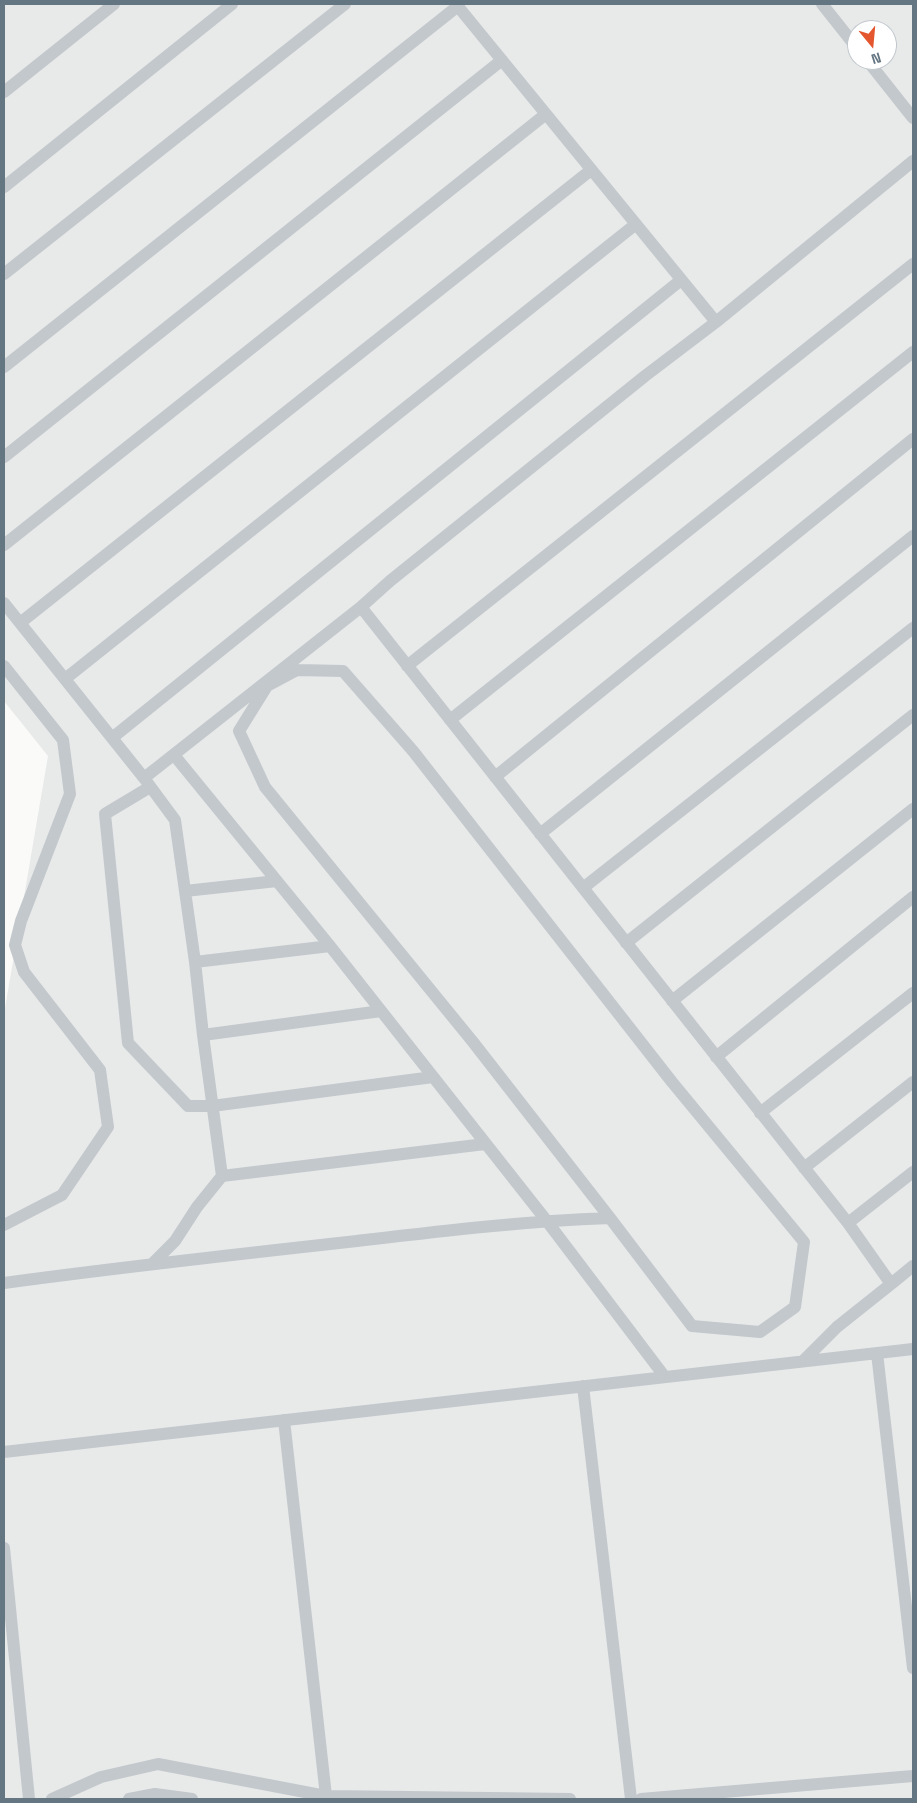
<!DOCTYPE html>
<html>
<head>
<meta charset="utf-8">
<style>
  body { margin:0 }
  #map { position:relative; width:917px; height:1803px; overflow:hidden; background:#fafaf8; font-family:"Space Grotesk",sans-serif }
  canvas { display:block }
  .frame { position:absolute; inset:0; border:5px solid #657683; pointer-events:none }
  .north { position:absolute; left:847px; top:20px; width:50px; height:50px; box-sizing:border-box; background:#fff; border:1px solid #c1c8cd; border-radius:50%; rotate:163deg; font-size:14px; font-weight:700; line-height:20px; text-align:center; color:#657683 }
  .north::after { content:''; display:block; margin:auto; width:18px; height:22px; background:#e4572e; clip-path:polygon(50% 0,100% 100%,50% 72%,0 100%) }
</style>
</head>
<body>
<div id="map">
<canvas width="917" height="1803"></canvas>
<div class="frame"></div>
<div class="north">N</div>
</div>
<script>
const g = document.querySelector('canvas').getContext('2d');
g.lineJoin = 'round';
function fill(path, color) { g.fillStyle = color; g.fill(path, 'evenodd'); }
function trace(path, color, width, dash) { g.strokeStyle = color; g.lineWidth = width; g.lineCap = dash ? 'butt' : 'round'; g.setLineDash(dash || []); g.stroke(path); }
fill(new Path2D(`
  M4,4H913V1799H4V1014L48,756L4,701ZM857,30H887V60H857Z`), '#e8e9e9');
trace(new Path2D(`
  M456,4L716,322
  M822,4L857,48
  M867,60L913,118
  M4,92L114,4
  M4,187L232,4
  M4,274L345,4
  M4,367L458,6
  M4,457L502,60
  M4,545L546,114
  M4,603L144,778L175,820L195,962L203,1035L222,1176L197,1207L175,1241L153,1263
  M361,607L848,1223L891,1284L837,1327L803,1361
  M20,623L591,170
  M4,666L63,740L70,794L21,921L15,945L24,972L100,1070L108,1127L62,1195L4,1225
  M407,666L913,264
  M65,679L636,224
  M450,720L913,352
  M112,738L681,280
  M174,755L330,946L546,1220L665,1377
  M495,777L913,439
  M144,778L361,607L390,581L645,376L716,322L913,161
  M150,787L105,814L128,1043L188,1106H212L433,1077
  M540,834L913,536
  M583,888L913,628
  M185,891L277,881
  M626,943L913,715
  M195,962L330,946
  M672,1001L913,809
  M203,1035L381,1011
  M716,1057L913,897
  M760,1113L913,993
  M804,1168L913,1082
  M222,1176L485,1144
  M848,1223L913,1172
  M4,1283C121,1267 239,1254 357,1241C442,1231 525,1221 610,1218L692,1326L760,1332L795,1307L804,1242L672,1082L413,751L343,671L297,670L267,686L239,731L265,787L473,1042L610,1218
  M891,1284L913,1266
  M877,1353L913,1668
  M583,1386L631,1799
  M284,1420L326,1796
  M4,1452L913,1349
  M4,1548L29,1799
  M52,1799L101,1777L158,1764L326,1796L570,1799
  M129,1799L155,1794L192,1799
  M641,1799L913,1776`), '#c3c8cc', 12);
</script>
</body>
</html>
